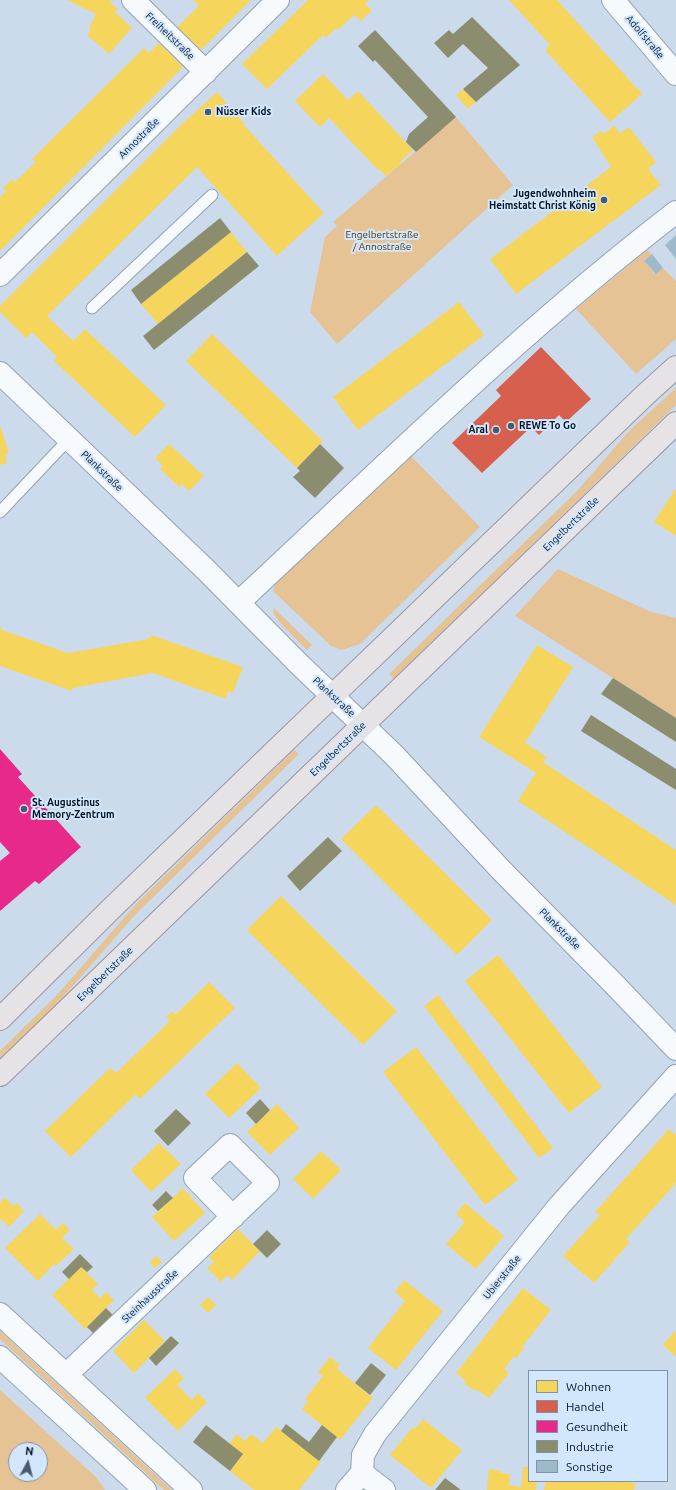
<!DOCTYPE html>
<html>
<head>
<meta charset="utf-8">
<style>
  body { margin:0 }
  #map { position:relative; width:676px; height:1490px; overflow:hidden; background:#cbdbec; font-family:Ubuntu,sans-serif }
  canvas { display:block }
  .legend { position:absolute; left:528px; top:1370px; width:140px; height:112px; box-sizing:border-box; background:#d2e6fc; border:1px solid #8092a7; margin:0; padding:5px 7px; list-style:none; font-size:12px; color:#041528 }
  .legend li { display:flex; align-items:center; gap:8px; height:20px }
  .legend b { width:20px; border:1px solid #8092a7 }
  .north { position:absolute; left:8px; top:1442px; width:40px; height:40px; box-sizing:border-box; background:#d2e6fc; border:1px solid #8092a7; border-radius:50%; rotate:7deg; font-size:11px; font-weight:700; line-height:16px; text-align:center; color:#041528 }
  .north::after { content:''; display:block; margin:auto; width:14px; height:18px; background:#4a5a6d; clip-path:polygon(50% 0,100% 100%,50% 72%,0 100%) }
</style>
</head>
<body>
<div id="map">
<canvas width="676" height="1490"></canvas>
<ul class="legend">
<li><b style="height:11px;background:#f6d55c"></b>Wohnen</li>
<li><b style="height:11px;background:#d6604d"></b>Handel</li>
<li><b style="height:11px;background:#e7298a"></b>Gesundheit</li>
<li><b style="height:11px;background:#8c8c6e"></b>Industrie</li>
<li><b style="height:11px;background:#9db9ca"></b>Sonstige</li>
</ul>
<div class="north">N</div>
</div>
<script>
const g = document.querySelector('canvas').getContext('2d');
g.lineJoin = 'round';
function fill(path, color) { g.fillStyle = color; g.fill(path, 'evenodd'); }
function trace(path, color, width, dash) { g.strokeStyle = color; g.lineWidth = width; g.lineCap = dash ? 'butt' : 'round'; g.setLineDash(dash || []); g.stroke(path); }
function write(font, color, halo, rows, align = 'center') {
  g.font = font + ' Ubuntu,sans-serif'; g.lineWidth = 4; g.setLineDash([]); g.textBaseline = 'middle'; g.strokeStyle = halo; g.fillStyle = color; for (const [text, x, y, turn = 0] of rows) {
    g.save(); g.translate(x, y); g.rotate((+turn || 0) * Math.PI / 180); g.textAlign = isNaN(turn) ? turn : align; if (halo) g.strokeText(text, 0, 0); g.fillText(text, 0, 0); g.restore();
  }
}
fill(new Path2D(`
  M456,117L513,185L337,344L310,312L325,237L337,226L333,222Z
  M647,250L652,254L644,261L655,274L663,268L676,281V339L636,374L576,309Z
  M676,388V405L394,679L389,674L578,490L629,431Z
  M410,455L480,527L360,644L342,650L331,646L273,591L277,581Z
  M558,569L651,612L676,618V718L515,616Z
  M274,608L312,645L307,650L280,623L273,613Z
  M294,750L299,754L135,915L57,1004L0,1059V1051L57,995L136,904Z
  M0,1331L172,1490H164L0,1339Z
  M0,1390L97,1478L105,1490H0ZM16,1450H40V1474H16Z`), '#e5c395');
fill(new Path2D(`
  M67,0H112L110,2L118,9L115,12L132,28L109,54L87,35L91,30L89,28L96,14Z
  M193,0H251L201,50L177,27L199,6Z
  M308,0H369L365,4L372,10L361,21L354,15L338,30L336,28L326,38L323,35L267,89L242,64Z
  M509,0H557L642,94L610,122L545,50L550,45Z
  M159,43L183,67L0,251V197L6,191L3,188L12,179L15,182L36,162L32,159L144,48L149,53Z
  M323,74L348,100L358,91L413,150L400,162L402,163L386,176L379,169L378,170L329,118L320,127L295,101Z
  M463,89L476,102L468,109L456,95Z
  M217,92L244,123L243,124L324,213L277,256L197,167L47,316L73,341L85,329L166,405L135,437L54,361L57,357L32,332L26,338L0,312V306L181,125Z
  M614,126L620,133L629,127L656,162L648,169L661,185L516,294L490,259L611,167L592,137L600,132L605,133Z
  M231,232L247,252L158,324L141,304Z
  M459,302L484,335L358,430L333,397Z
  M212,334L323,441L297,468L186,361Z
  M0,425L9,453L5,454L7,463L0,465Z
  M169,444L204,476L189,491L182,484L179,487L160,469L163,466L155,458Z
  M676,488V536L654,522Z
  M0,627L2,630L68,653L149,639L151,635L243,667L233,693L228,691L226,699L153,673L73,688L72,691L0,666Z
  M537,645L573,667L525,743L547,757L543,762L676,850V905L518,801L536,773L479,737Z
  M376,805L492,920L457,955L341,839Z
  M281,896L397,1011L363,1045L247,930Z
  M498,955L602,1087L569,1113L465,981Z
  M209,982L235,1008L140,1099L136,1094L71,1157L45,1131L110,1068L116,1073L170,1021L166,1017L172,1011L175,1015Z
  M438,995L553,1148L539,1158L424,1006Z
  M416,1047L518,1180L485,1205L383,1072Z
  M237,1063L261,1088L229,1118L205,1094Z
  M277,1104L299,1128L270,1155L247,1132Z
  M669,1129L676,1135V1183L626,1239L630,1242L594,1283L563,1256L600,1215L595,1212Z
  M159,1143L181,1164L151,1192L131,1170Z
  M321,1151L341,1170L313,1199L293,1179Z
  M183,1188L205,1213L174,1241L152,1217Z
  M5,1198L14,1206L17,1203L24,1211L9,1227L1,1219L0,1220V1202Z
  M465,1203L504,1236L476,1269L446,1244L465,1222L456,1214Z
  M40,1214L56,1230L63,1223L70,1230L62,1238L74,1249L56,1266L54,1264L38,1281L5,1248Z
  M238,1229L260,1251L232,1280L227,1275L221,1282L207,1268L214,1262L209,1257Z
  M156,1256L162,1262L155,1268L150,1262Z
  M81,1267L98,1284L92,1290L100,1298L106,1292L114,1300L85,1329L52,1295Z
  M404,1280L443,1311L396,1370L368,1348L405,1301L395,1292Z
  M523,1288L551,1310L522,1347L524,1348L517,1358L514,1356L504,1369L509,1373L489,1398L476,1389L475,1391L464,1383L466,1381L456,1373Z
  M208,1297L216,1305L208,1313L200,1305Z
  M144,1320L165,1341L134,1373L113,1351Z
  M676,1330V1357L663,1345Z
  M330,1357L340,1365L337,1369L373,1398L340,1440L302,1409L308,1401L305,1399L323,1376L318,1372Z
  M175,1369L184,1378L177,1385L192,1400L198,1393L207,1402L178,1431L145,1398Z
  M423,1419L462,1450L431,1488L390,1455L413,1427L415,1429Z
  M276,1427L321,1462L299,1490H254L230,1471L243,1454L229,1444L237,1434L245,1441L251,1434L263,1443Z
  M523,1467H529V1481H537L536,1490H487L489,1469L501,1471V1473L510,1474L509,1485L521,1487Z
  M546,1481H600L609,1483V1481H625L636,1484L634,1490H544Z`), '#f6d55c');
fill(new Path2D(`
  M541,347L591,399L566,422L559,415L539,435L531,427L482,473L452,443L501,396L496,390Z`), '#d6604d');
fill(new Path2D(`
  M0,749L22,774L18,777L81,847L39,884L35,881L0,911V861L10,853L0,842Z`), '#e7298a');
fill(new Path2D(`
  M472,17L520,65L476,102L463,89L488,68L463,44L448,58L434,43L449,30L453,34Z
  M375,30L456,117L416,152L406,142L409,134L428,117L375,60L373,62L358,46Z
  M220,218L231,232L141,304L131,290Z
  M247,252L259,266L154,350L143,336Z
  M320,444L344,468L315,498L293,477L300,471L297,468Z
  M613,678L676,718V742L601,694Z
  M591,715L676,769V790L581,731Z
  M328,837L342,851L300,891L287,876Z
  M260,1099L270,1110L256,1124L246,1113Z
  M176,1109L191,1123L168,1146L154,1131Z
  M166,1191L173,1198L158,1211L152,1205Z
  M267,1230L281,1244L267,1258L253,1244Z
  M80,1254L93,1267L87,1272L81,1267L69,1279L62,1272Z
  M106,1308L113,1315L94,1334L87,1327Z
  M171,1336L179,1343L156,1366L149,1358Z
  M371,1363L386,1375L370,1395L355,1383Z
  M286,1424L309,1442L322,1425L337,1437L319,1461L281,1431Z
  M206,1425L243,1454L230,1471L193,1442Z
  M445,1478L461,1490H435Z`), '#8c8c6e');
fill(new Path2D(`
  M676,235V259L665,245Z
  M652,254L663,268L656,274L644,261Z`), '#9db9ca');
const lane = new Path2D(`
  M92,308L212,195
  M0,512L69,439`);
const street = new Path2D(`
  M133,0L206,72
  M613,0L676,74
  M0,275L278,0
  M0,373L205,569L300,665L394,755L502,871L612,982L676,1049
  M239,602C382,469 521,331 676,212
  M66,1375L268,1183L230,1145L195,1178L233,1217
  M362,1473L384,1490
  M347,1490L362,1473L363,1455L375,1434L559,1206L676,1076`);
const secondary = new Path2D(`
  M0,1314L191,1490
  M0,1357L145,1490`);
const primary = new Path2D(`
  M0,1019L114,906L645,395L676,367
  M0,1075L676,423`);
trace(lane, '#92a2b3', 13);
trace(street, '#92a2b3', 24);
trace(secondary, '#92a2b3', 24);
trace(primary, '#9b98a3', 24);
trace(lane, '#f7fafc', 11);
trace(street, '#f7fafc', 22);
trace(secondary, '#f7fafc', 22);
trace(primary, '#e6e3e6', 22);
for (const [x, y, r, color] of [
  [208,112,4,"#4a5a6d"],
  [604,200,4,"#4a5a6d"],
  [511,426,4,"#4a5a6d"],
  [496,430,4,"#4a5a6d"],
  [24,809,4,"#4a5a6d"]
]) { const dot = new Path2D(); dot.arc(x, y, r, 0, 2 * Math.PI); g.fillStyle = color; g.fill(dot); trace(dot, '#d2e6fc', 1.5); }
write('10px', '#041528', '#d2e6fc', [
  ["Freiheitstraße",170,36,44],
  ["Adolfstraße",645,37,50],
  ["Annostraße",139,138,-45],
  ["Plankstraße",102,471,44],
  ["Engelbertstraße",571,524,-44],
  ["Plankstraße",334,697,43],
  ["Engelbertstraße",338,749,-44],
  ["Plankstraße",560,929,45],
  ["Engelbertstraße",105,974,-44],
  ["Ubierstraße",502,1277,-51],
  ["Steinhausstraße",150,1296,-43]
]);
write('bold 10px', '#041528', '#d2e6fc', [
  ["Nüsser Kids",216,112],
  ["Jugendwohnheim",596,194,"right"],
  ["Heimstatt Christ König",596,206,"right"],
  ["REWE To Go",519,426],
  ["Aral",488,430,"right"],
  ["St. Augustinus",32,803],
  ["Memory-Zentrum",32,815]
], 'left');
write('10px', '#513304', '#d2e6fc', [
  ["Engelbertstraße",382,235],
  ["/ Annostraße",382,247]
]);
</script>
</body>
</html>
